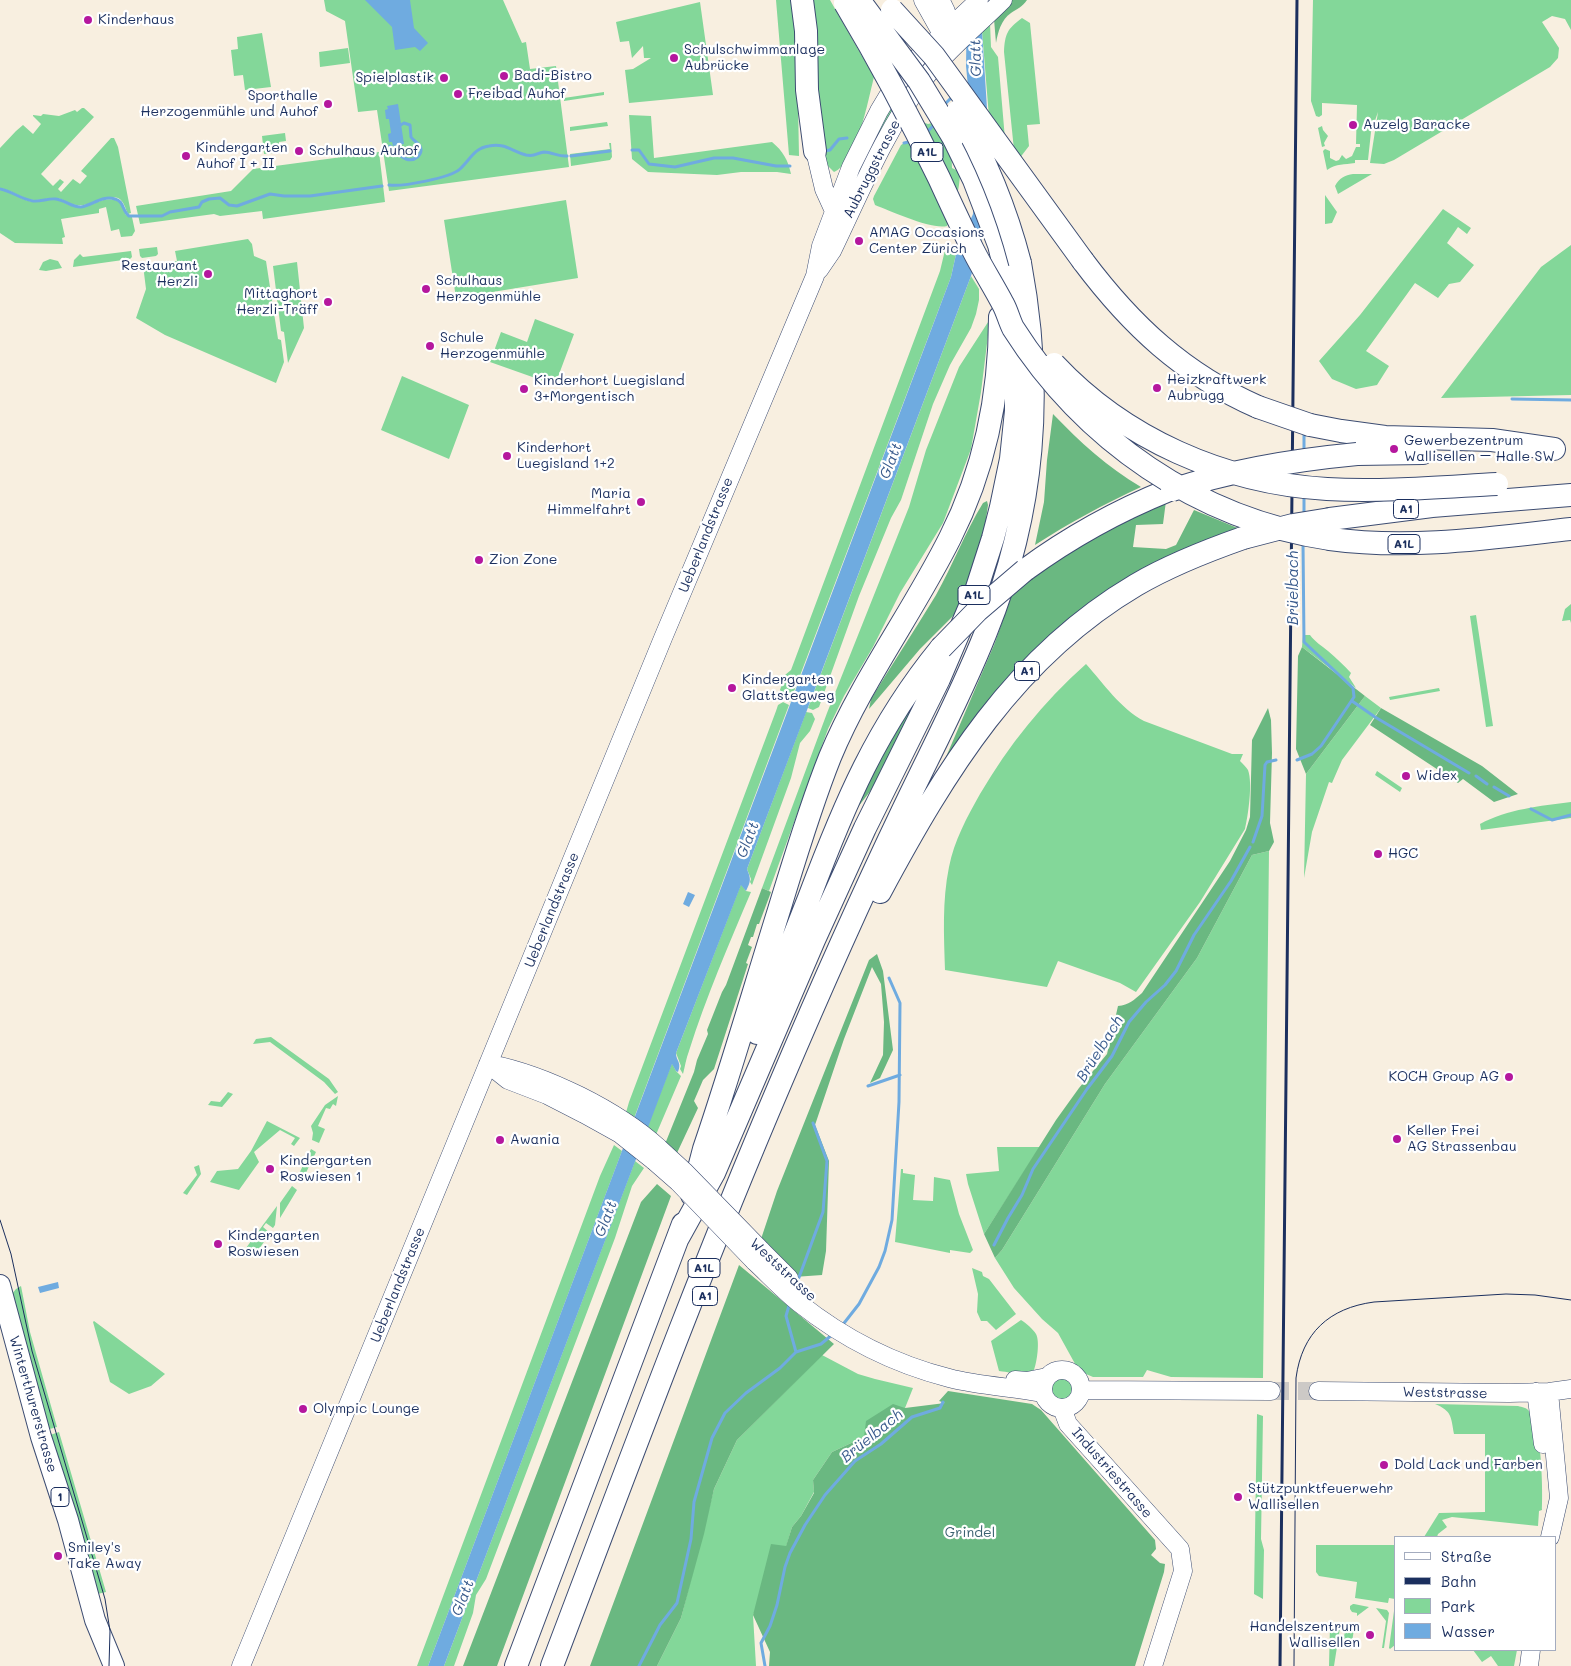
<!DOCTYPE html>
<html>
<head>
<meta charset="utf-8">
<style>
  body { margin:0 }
  #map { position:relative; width:1571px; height:1666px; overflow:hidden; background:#f8efe0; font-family:Mali,sans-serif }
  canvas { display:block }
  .legend { position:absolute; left:1394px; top:1536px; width:162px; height:115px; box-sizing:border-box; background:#fff; border:1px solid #a4acbf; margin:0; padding:6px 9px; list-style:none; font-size:15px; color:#1b2f5e }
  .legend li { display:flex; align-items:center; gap:10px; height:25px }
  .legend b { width:25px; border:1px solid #a4acbf }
</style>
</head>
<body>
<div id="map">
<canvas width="1571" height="1666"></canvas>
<ul class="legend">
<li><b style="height:6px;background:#fff"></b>Straße</li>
<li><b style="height:6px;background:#1b2f5e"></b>Bahn</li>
<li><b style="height:14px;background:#83d799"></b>Park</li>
<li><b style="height:14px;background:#6fabe0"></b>Wasser</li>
</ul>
</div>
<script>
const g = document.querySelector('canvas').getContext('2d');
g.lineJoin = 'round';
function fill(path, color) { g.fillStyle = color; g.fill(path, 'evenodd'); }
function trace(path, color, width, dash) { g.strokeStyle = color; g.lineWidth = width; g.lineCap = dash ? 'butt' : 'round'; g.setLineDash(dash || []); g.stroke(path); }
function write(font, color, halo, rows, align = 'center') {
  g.font = font + ' Mali,sans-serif'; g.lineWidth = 4.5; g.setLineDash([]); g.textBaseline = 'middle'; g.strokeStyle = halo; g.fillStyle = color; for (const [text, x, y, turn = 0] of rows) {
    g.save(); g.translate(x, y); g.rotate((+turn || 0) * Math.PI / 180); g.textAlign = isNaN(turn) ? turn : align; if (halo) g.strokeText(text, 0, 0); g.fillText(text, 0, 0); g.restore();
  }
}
fill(new Path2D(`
  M324,0H503L522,43L526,42L530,69L556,66L569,167L389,191L377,110L358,112L345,21L326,11Z
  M776,0H796L799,156L789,155Z
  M799,0H830L874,77C868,100 857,163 834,172L825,163Z
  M1313,0H1571V30L1565,19L1552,16L1542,22L1559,48L1558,58L1550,67L1394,160L1384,164L1370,163L1378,112L1371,132L1368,160H1355V163C1344,165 1337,163 1327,170L1323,151L1325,149L1330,151V158L1336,161L1339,160L1342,155L1346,159L1352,156L1356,147H1360V144H1356L1357,105L1322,103V115L1319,117L1316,116L1311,101Z
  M700,2L713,95L629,103L625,70L633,69L651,58H644L643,46L632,58L629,41L620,42L616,22Z
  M1022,18L1030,23L1040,124L1027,125L1029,146L1019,159L1014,150L1004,52C1005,34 1007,29 1022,18Z
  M990,23L991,47L998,57L1005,139L989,117L982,31Z
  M262,33L271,87L245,90L243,75L234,76L231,50L238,49L237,37Z
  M348,48L350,63L320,67L319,52Z
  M907,79L910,85L864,167L859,165L867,146Z
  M604,92V95L564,101V98Z
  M82,108H84L94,117L41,174L53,186L60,179L64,182L58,189L61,192L73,179L80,184L87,176L81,171L111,138H114L118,147L131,213L128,214C125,208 124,201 118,198C103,193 91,207 77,205C69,205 63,198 55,198C46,198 38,202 28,199C18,196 11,190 0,188V148L16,131L23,125L33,134L41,124L33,116V115L41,116L43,114L59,116L75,110L77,112Z
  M629,115L651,116L654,158L772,142C783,151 788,160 791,174L777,172H741L717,175L648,172L632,159Z
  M950,118L952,168L960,172C960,189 954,211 947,226C932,230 891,211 875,205L873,199L874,196L901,145L915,136L925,123L928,124Z
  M607,122L608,126L570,131V127Z
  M1322,126L1323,130L1328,136L1324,143L1325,146L1322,147L1318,128Z
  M285,133L286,141L279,142V148L273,153L264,154L262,136Z
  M609,143H611L612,157L610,160L571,166L570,154L610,149Z
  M379,152L385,202L263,219L262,211L220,216L214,214L140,224L136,206L231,191L253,169Z
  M1353,174H1372L1338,194L1335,186C1339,178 1345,175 1353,174Z
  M0,190C11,191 18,198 29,201C39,204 46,199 56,200C63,200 69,207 78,207C91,208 101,196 115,200C122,201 123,209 126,215L132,217L135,231L132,236L121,237L119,229L111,231L106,207L99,209V213L61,219L65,237L62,238L63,244L15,243L0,233Z
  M1325,195L1337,212L1332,223L1325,224Z
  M566,200L578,278L456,298L444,220Z
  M1443,209L1471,228L1467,234L1458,227L1447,243L1474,265L1460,282L1449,284L1438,298L1415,283L1366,351L1389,366L1377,385L1356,389L1332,379L1319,361L1360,315Z
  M248,239L252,244L254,256L266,261L278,339L281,340L284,362L276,383L165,335L136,318L146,289L143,265L177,261L175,251Z
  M1571,245V395L1441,398L1541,267Z
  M946,246L957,250L951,277L790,702L784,699L780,690L785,675L791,670L940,271Z
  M157,247L158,254L156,256L142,258L140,256L139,249Z
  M131,251L132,257L130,259L73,267L74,260L80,254L83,257Z
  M50,259L58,261L62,268L46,271L39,270L43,262Z
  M297,262L304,328L288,363L284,332L281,331L273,266Z
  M971,276L979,289V300L976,314L971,328L950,365L933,404L901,500L891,518L859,596L819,707L813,710L808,708Z
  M535,319L574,334L555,385L490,362L501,332L527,342Z
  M990,319L981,392L971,449L943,523L900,593L873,647L844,696L828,729L769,891L762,888L827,713L909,507L926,450L959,367Z
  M402,376L469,405L449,459L381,430Z
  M1571,604V623L1570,620L1562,621L1565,609Z
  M1476,615L1493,726L1486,727L1470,616Z
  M1303,635H1310C1315,642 1321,645 1328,651C1336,658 1344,665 1351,673L1349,677L1356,688L1302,647Z
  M1086,664C1104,684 1120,708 1144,721L1232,754H1243L1240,761C1243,764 1246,767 1248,770C1253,783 1248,816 1245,829L1200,902L1136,992L1120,983L1058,961L1047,987L945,970C944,936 942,901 949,867C954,841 967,817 980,794C1009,745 1043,702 1086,664Z
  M1439,688L1440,691L1390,700L1389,697Z
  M1365,696L1381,708L1342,760L1332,783L1329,782L1312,832L1304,878L1306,774Z
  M783,702L789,705L633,1121L625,1116L629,1102L776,711L778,705Z
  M806,712L812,713L815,719L810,731L800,743L791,778L752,885L750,882L751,879L747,869Z
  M1377,771L1402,788L1400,792L1375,775Z
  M1571,802V818L1481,830L1480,824C1508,809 1540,806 1571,802Z
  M1269,851L1263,1378L1171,1377L1147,1370L1143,1377H1093L1079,1371L1058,1333L1042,1319L1014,1288L995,1258L1002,1250L1105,1084L1197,958L1252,855Z
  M741,884L746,891L751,892C729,944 706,997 689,1051C686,1059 685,1066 683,1074L680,1069L681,1066L676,1053Z
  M271,1037L329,1079L338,1092L335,1094L324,1082L270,1042L253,1044L256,1039Z
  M672,1063L676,1071L681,1076L655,1137L646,1130Z
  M228,1092L233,1094L222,1107L208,1105L211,1101L220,1102Z
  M338,1096L336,1106L333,1104L330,1109L326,1108L318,1126L325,1129L319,1143L312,1140L313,1133L311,1126L325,1105Z
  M267,1121L300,1138L294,1146L291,1144L295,1138L280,1130L254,1152L259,1162L239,1190L210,1182L217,1171L238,1169L251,1151Z
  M614,1145L622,1151L428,1666H417L600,1176Z
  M997,1147H1040L984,1234L968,1184L966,1174L999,1171Z
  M311,1149L316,1152L301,1183L296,1180Z
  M635,1161L644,1168L632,1186L615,1238L486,1579L476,1595L473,1613L454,1666H444Z
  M199,1165L201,1174L187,1195L183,1193L197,1175L194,1167Z
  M901,1169H903V1173L915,1175L913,1200L933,1201L934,1177L950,1180L959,1214L973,1250L970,1253L950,1250V1253L895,1242Z
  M292,1186L297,1190L280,1218V1203Z
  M277,1206L275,1225L273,1228L266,1223L263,1227L270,1233L255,1255L246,1248Z
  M972,1268L982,1272L983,1276L989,1279L1016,1314L996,1330L987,1321H981L977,1312L978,1294Z
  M21,1286L30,1332L57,1427L46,1430L11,1295L16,1289Z
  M1021,1320C1026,1323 1033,1329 1036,1334C1040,1341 1037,1362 1034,1370C1016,1376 1016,1373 999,1371L991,1341Z
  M94,1321L165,1374L151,1386L129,1394L110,1382L93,1322Z
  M822,1355L858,1374L875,1379L913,1388L905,1408L864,1437L832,1452L813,1480L814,1492L801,1516L792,1527L786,1547L753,1615L756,1666H657L681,1618L714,1489L737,1440Z
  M1050 1389a12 12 0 1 1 24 0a12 12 0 1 1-24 0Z
  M1435,1404L1518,1406C1522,1407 1527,1408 1529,1411C1542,1422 1543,1492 1542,1510L1539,1511L1538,1526L1452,1517L1442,1520L1447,1527L1438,1534L1437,1537H1424L1439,1513L1485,1512V1434H1454C1451,1417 1452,1411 1435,1404Z
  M1257,1414L1263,1416L1261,1539L1264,1550L1263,1599L1254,1594Z
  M59,1432L106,1592L93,1595L50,1435Z
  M1316,1545H1395V1599L1389,1598L1388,1603L1355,1598L1357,1582L1319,1576L1316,1572Z
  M1353,1604H1354L1369,1607L1357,1616V1613L1352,1612L1350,1609V1606Z
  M1376,1608L1387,1610L1389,1613L1384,1648H1382L1386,1621Z
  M1394,1611L1395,1645L1390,1649L1389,1648Z
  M1330,1625H1333L1332,1629H1335L1336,1626L1340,1628L1334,1666H1329Z
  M1345,1628L1354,1629L1351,1649L1344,1639Z
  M1473,1650H1517L1514,1666H1498L1491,1656L1482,1662Z`), '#83d799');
fill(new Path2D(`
  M1011,0H1027C1022,7 1017,9 1011,13C1001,20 998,32 996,43L994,19Z
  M1053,414C1080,442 1107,467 1141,487C1104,504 1069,523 1035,545L1044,502L1047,460Z
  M987,501L988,505L985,526L961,608L920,649L869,709L871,699C892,664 915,630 936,595C953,565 965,532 983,503Z
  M1166,501L1163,524L1136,525L1133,547L1166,549L1176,545L1194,510L1240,529L1115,589L940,771L994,645L1014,589L1063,552Z
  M1302,647L1365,696L1306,774L1296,749L1298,656Z
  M926,683L875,785L858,807H855L889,739Z
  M1268,708L1271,720L1272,753L1270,823L1274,842L1269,851L1252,855L1197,958L1105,1084L1002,1250L995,1258L984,1234L1056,1120L1079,1088L1107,1054L1118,1006C1129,1005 1134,1000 1142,993L1230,861L1246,830L1250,817L1252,740Z
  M1381,708L1482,766L1518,794L1494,802L1463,779L1458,783L1370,725Z
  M762,888L771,892L759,924H757L753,937H751L748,945L752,947L746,963L748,964L714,1069L703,1080L694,1101L698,1108L677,1153L665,1144L694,1072L697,1060L708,1034L707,1030L722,992L726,985Z
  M877,954L883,971L893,1050L880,1078L870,1083L883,1055L884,1022L881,984L872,967L844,1039L815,1125L829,1161L826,1251L822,1275L794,1277L761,1239L777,1191L869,960Z
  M657,1184L671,1196L497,1666H463L641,1202Z
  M739,1265L834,1344L737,1440L714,1489L704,1534L681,1618L657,1666H590Z
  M948,1391L1032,1404L1041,1410L1155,1540L1156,1549L1151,1555L1160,1563L1165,1564L1164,1572L1135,1666H769L770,1652L753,1615L771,1544L786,1546L792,1527L801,1516L814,1493L813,1480L832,1452L864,1437L866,1421L893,1404L905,1408L945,1403L939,1401Z`), '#6ab881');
fill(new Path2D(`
  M365,0H410L414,28L428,43L420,51L415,47L395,50L392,27Z
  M967,0L982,31L993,201L971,276L747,869C751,879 751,881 746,891L741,885L676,1053C676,1061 682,1062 678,1072L676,1071L672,1064L444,1666H428L951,277L957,250L973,214L975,160L966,66Z
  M398,104L404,144L393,146L392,142H389L388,134L391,133L389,119H386L385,110L388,109L387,106Z
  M688,892L695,895L689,907L683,904Z
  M58,1282L59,1288L40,1293L38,1287Z`), '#6fabe0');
trace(new Path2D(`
  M943,106L952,97
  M926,133L936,123
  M904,143L913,141
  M390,146C394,150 400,157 406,159C414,162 424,155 420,146C418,143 413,140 411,137L410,125L404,123L399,126
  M632,150H639L649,164L675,167L714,158H733L776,166H790
  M824,151L830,150L839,139L847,138
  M571,156L610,151
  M389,185C402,187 450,178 460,169C470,160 474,148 489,146C506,143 511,151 526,155C536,157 536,153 544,152C552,152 559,157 567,156
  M0,189C12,191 20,199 33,201C41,202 48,198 56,199C65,200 71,207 81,207C93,205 102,195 115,199C124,201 122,211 129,216H162L170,212L199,207L202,202L209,199L220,198L229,205L237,206L270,194L284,196H310L382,186
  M1512,399L1571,400
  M1304,451V433
  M1304,514V495
  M1352,701L1375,717L1469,773
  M1297,760L1312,754L1321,746L1354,697L1353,688L1304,642L1303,543
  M1476,776L1487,784
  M1494,787L1509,796
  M1531,809L1552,820L1571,815
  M1253,842L1262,816L1265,765L1267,762L1276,760
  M868,1086L900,1075
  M994,1245L1008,1218L1022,1195L1033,1169L1087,1089L1112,1056L1129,1022L1146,1002L1165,985L1176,971L1194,935L1231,881L1250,847
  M794,1291L823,1212L827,1161L813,1123
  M790,1302L786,1316L796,1352
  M841,1327L859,1304L879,1267L885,1251L892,1220L899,1102L900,1003L889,978
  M639,1666L660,1625L677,1603L691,1539L694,1502L712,1438L725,1413L746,1393L780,1368L796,1352L821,1344L833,1334
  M765,1666L761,1643L770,1626L777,1605L785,1567L790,1553L805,1525L825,1495L855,1461L881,1444L912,1417L940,1408L943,1402`), '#6fabe0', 3);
trace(new Path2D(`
  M1271,1391H1318`), '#ccc9c6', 18, [18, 9]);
const secondary = new Path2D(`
  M923,0L942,34
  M940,0C947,11 952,24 947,37
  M815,151L824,189L834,211
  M819,270L832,251C860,193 885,131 924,79C947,50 977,26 1003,0
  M488,1064L508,1080L547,1095L584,1114L620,1134L654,1161
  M491,1064C546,1075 617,1110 659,1148
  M761,1250L789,1278
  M754,1261C769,1275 783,1290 799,1303C843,1338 894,1364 949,1378C980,1386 1012,1387 1043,1393
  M1043 1389a19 19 0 1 1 38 0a19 19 0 1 1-38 0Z
  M1015,1380L1027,1381L1047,1377
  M1081,1390L1271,1391
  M1318,1391L1509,1393L1549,1392L1571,1389
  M1536,1392L1543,1444
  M1549,1392L1559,1498L1550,1537
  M1062,1408L1068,1424L1180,1549L1183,1571L1153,1666
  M241,1666L663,638L815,276L821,246L851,167L879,111L888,96L917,58L979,0
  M1529,1666L1531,1650`);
const primary = new Path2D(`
  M0,1285L41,1437L68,1520L95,1620L114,1666`);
const highway = new Path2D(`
  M802,0L806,31L807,90L815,151
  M1083,261C1131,325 1183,374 1258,407
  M1310,425L1341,431L1385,437L1492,440L1554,449
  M1357,454L1423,453
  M1330,519L1432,506L1571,495
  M1330,539C1411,550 1491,538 1571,529
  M1025,570C1070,537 1117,511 1169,490
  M880,892C945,771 1014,657 1136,585C1170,565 1206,551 1243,538
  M757,1033C774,988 791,943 809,898C844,805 877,726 941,648
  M692,1195L704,1149C731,1070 754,990 779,910C795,858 810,807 830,757C862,680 913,612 950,538C985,469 1000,394 1000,317
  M678,1238L714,1173L814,940L865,828L939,679L974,597L993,538L1001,507L1011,459L1016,411V361L1012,314L1006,274L999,245L974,180L953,137
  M516,1666L683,1224
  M552,1666C626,1471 698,1276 780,1084C819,992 860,900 903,810C931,751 962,693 986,632C1035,511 1044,391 1020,263`);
trace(secondary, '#3c4c72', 19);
trace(primary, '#3c4c72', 22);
trace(highway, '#3c4c72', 24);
trace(secondary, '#fff', 18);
trace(primary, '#fff', 20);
trace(highway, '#fff', 22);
trace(new Path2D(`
  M0,1220L11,1254L32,1351L105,1599L110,1631L109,1666
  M1294,1666L1296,1378C1302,1333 1329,1308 1374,1302L1506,1294L1535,1295L1571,1300`), '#1b2f5e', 1);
trace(new Path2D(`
  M1280,1666L1297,0`), '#1b2f5e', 3);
const secondaryBridge = new Path2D(`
  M659,1148L684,1171L761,1250
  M654,1161L678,1182L754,1261`);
const highwayBridge = new Path2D(`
  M859,0L919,81L953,137
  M845,3C879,60 910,118 939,178C950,202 961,226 973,250C982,268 993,285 1003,304C1007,311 1009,320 1013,328C1084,440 1198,519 1330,539
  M892,10L934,56L1083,261
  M958,111C986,160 1006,209 1020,263
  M1054,364C1124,439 1224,483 1327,489C1383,492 1441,487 1497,484
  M1258,407L1310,425
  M1172,490C1232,470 1293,460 1357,454
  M1243,538L1293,525L1330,519
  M941,648L977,611L1025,570`);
trace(secondaryBridge, '#3c4c72', 19, []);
trace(highwayBridge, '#3c4c72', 24, []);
trace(secondaryBridge, '#fff', 18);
trace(highwayBridge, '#fff', 22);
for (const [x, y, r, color] of [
  [88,20,5,"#b5179e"],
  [674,58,5,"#b5179e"],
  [504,76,5,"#b5179e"],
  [444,78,5,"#b5179e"],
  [458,94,5,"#b5179e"],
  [328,104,5,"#b5179e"],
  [1353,125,5,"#b5179e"],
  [299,151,5,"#b5179e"],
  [186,156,5,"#b5179e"],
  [859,241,5,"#b5179e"],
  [208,274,5,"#b5179e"],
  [426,289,5,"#b5179e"],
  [328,302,5,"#b5179e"],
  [430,346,5,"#b5179e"],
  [1157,388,5,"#b5179e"],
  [524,389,5,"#b5179e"],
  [1394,449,5,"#b5179e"],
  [507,456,5,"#b5179e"],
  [641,502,5,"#b5179e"],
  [479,560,5,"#b5179e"],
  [732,688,5,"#b5179e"],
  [1406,776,5,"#b5179e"],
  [1378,854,5,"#b5179e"],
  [1509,1077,5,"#b5179e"],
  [1397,1139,5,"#b5179e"],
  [500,1140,5,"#b5179e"],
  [270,1169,5,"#b5179e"],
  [218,1244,5,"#b5179e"],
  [303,1409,5,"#b5179e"],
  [1384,1465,5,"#b5179e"],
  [1238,1497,5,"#b5179e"],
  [58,1556,5,"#b5179e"],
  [1370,1635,5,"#b5179e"]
]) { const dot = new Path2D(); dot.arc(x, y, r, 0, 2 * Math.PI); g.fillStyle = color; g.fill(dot); trace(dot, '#fff', 2); }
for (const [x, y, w] of [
  [927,152,32],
  [1406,509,25],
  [1404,544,32],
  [974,595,32],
  [1027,671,25],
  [704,1268,32],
  [705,1296,25],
  [60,1497,18]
]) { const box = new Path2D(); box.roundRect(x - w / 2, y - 9.5, w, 19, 4); g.fillStyle = '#fff'; g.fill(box); trace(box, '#1b2f5e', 1); }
write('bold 12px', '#1b2f5e', null, [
  ["A1L",927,152],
  ["A1",1406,509],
  ["A1L",1404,544],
  ["A1L",974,595],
  ["A1",1027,671],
  ["A1L",704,1268],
  ["A1",705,1296],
  ["1",60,1497]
]);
write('14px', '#1b2f5e', '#fff', [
  ["Kinderhaus",98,20],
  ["Schulschwimmanlage",684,50],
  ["Aubrücke",684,66],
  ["Badi-Bistro",514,76],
  ["Spielplastik",434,78,"right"],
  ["Freibad Auhof",468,94],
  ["Sporthalle",318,96,"right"],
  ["Herzogenmühle und Auhof",318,112,"right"],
  ["Auzelg Baracke",1363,125],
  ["Kindergarten",196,148],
  ["Auhof I + II",196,164],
  ["Schulhaus Auhof",309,151],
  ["AMAG Occasions",869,233],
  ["Center Zürich",869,249],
  ["Restaurant",198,266,"right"],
  ["Herzli",198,282,"right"],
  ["Schulhaus",436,281],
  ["Herzogenmühle",436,297],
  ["Mittaghort",318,294,"right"],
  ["Herzli-Träff",318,310,"right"],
  ["Schule",440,338],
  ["Herzogenmühle",440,354],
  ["Heizkraftwerk",1167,380],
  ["Aubrugg",1167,396],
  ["Kinderhort Luegisland",534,381],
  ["3+Morgentisch",534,397],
  ["Gewerbezentrum",1404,441],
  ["Wallisellen – Halle SW",1404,457],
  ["Kinderhort",517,448],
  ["Luegisland 1+2",517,464],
  ["Maria",631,494,"right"],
  ["Himmelfahrt",631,510,"right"],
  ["Zion Zone",489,560],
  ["Kindergarten",742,680],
  ["Glattstegweg",742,696],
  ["Widex",1416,776],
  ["HGC",1388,854],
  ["KOCH Group AG",1499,1077,"right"],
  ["Keller Frei",1407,1131],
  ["AG Strassenbau",1407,1147],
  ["Awania",510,1140],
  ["Kindergarten",280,1161],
  ["Roswiesen 1",280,1177],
  ["Kindergarten",228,1236],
  ["Roswiesen",228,1252],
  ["Olympic Lounge",313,1409],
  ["Dold Lack und Farben",1394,1465],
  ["Stützpunktfeuerwehr",1248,1489],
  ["Wallisellen",1248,1505],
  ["Smiley's",68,1548],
  ["Take Away",68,1564],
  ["Handelszentrum",1360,1627,"right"],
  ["Wallisellen",1360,1643,"right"]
], 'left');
write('14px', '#1b2f5e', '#fff', [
  ["Aubruggstrasse",872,169,-63],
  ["Ueberlandstrasse",706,535,-68],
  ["Ueberlandstrasse",552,910,-68],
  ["Weststrasse",783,1270,43],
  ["Ueberlandstrasse",398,1285,-68],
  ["Weststrasse",1445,1393,1],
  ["Winterthurerstrasse",33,1404,74],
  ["Industriestrasse",1112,1473,49]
]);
write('14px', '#3a6170', '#fff', [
  ["Grindel",970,1533]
]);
write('italic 15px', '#385a8c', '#fff', [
  ["Glatt",976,58,-91],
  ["Glatt",891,461,-69],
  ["Brüelbach",1293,588,-90],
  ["Glatt",748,840,-69],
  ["Brüelbach",1100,1049,-58],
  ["Glatt",606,1219,-69],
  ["Brüelbach",872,1436,-39],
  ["Glatt",463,1598,-69]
]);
</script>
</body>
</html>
